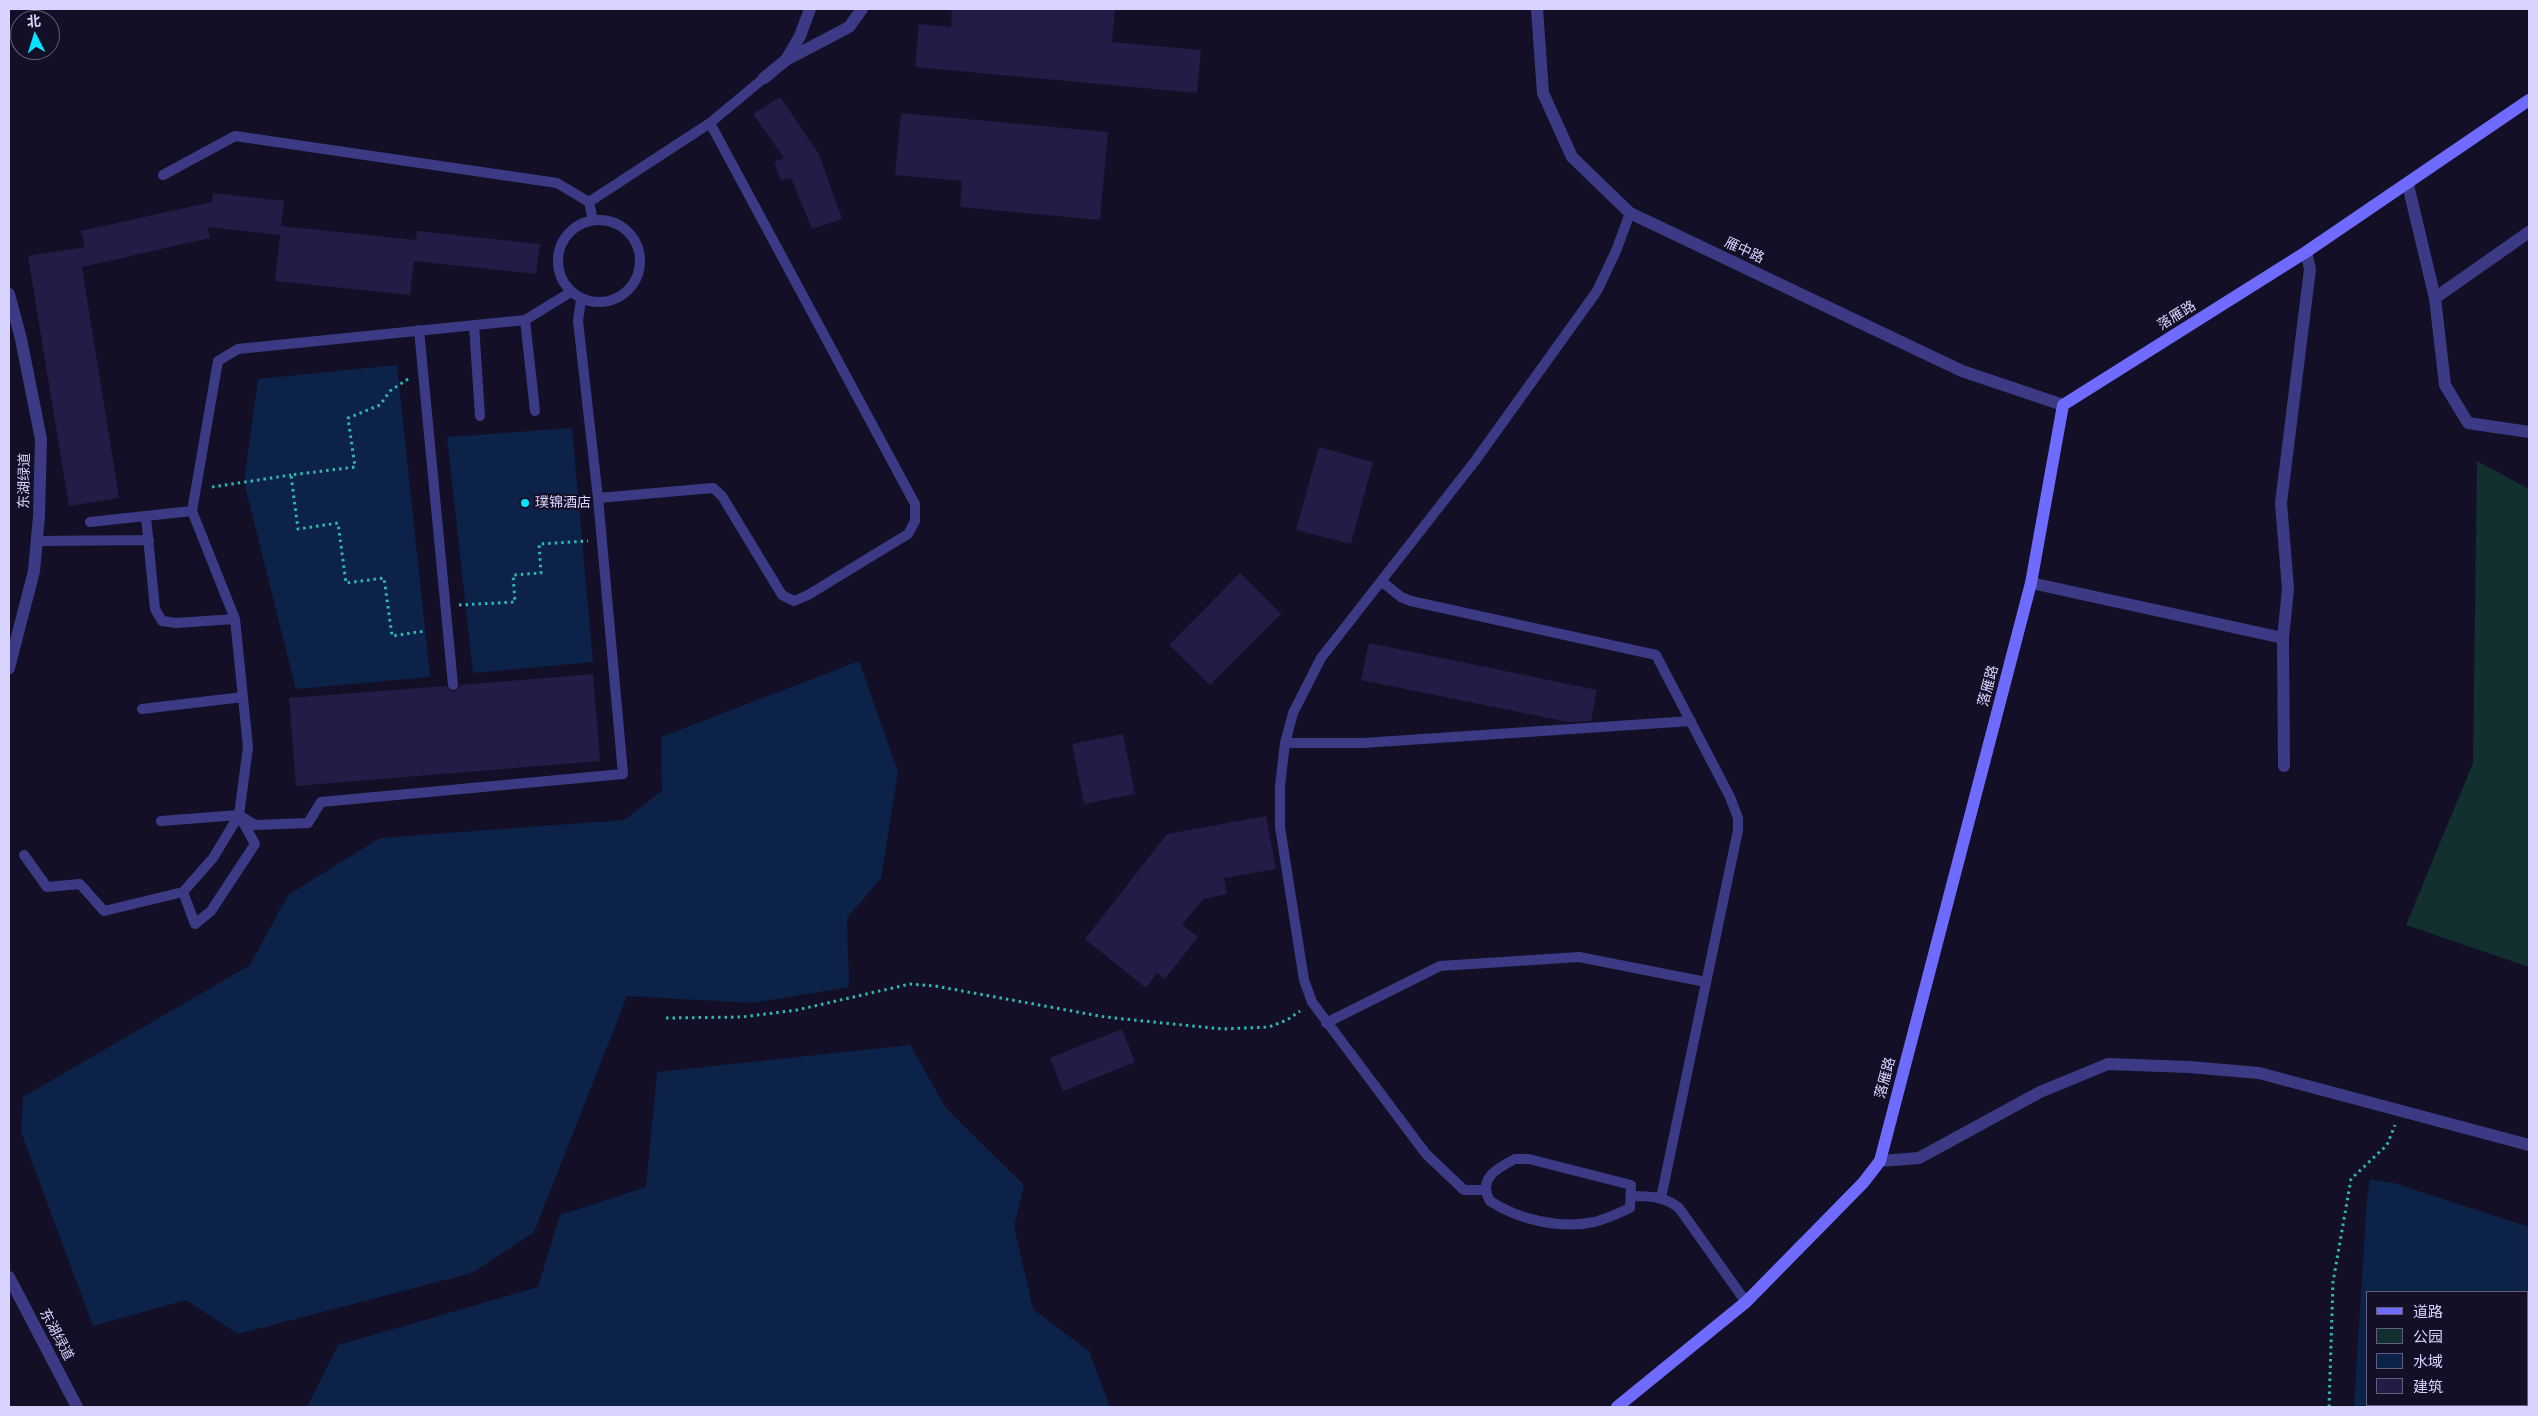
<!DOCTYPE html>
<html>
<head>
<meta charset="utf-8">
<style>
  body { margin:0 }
  #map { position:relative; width:2538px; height:1416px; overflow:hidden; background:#130f26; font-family:"DM Sans","Noto Sans SC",sans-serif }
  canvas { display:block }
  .frame { position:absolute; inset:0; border:10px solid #d9d4ff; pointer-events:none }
  .legend { position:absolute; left:2366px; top:1291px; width:162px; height:115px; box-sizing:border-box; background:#130f26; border:1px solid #625e7d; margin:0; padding:6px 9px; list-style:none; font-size:15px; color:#d9d4ff }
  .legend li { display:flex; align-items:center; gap:10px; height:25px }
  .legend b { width:25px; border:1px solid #625e7d }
  .north { position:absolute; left:10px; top:10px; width:50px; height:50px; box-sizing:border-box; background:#130f26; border:1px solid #625e7d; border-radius:50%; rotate:355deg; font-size:14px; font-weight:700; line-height:20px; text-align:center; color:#d9d4ff }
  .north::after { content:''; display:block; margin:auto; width:18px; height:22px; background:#00e5ff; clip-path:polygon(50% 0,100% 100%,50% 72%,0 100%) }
</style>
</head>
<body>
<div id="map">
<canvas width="2538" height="1416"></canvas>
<div class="frame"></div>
<ul class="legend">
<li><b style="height:6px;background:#6f6bff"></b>道路</li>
<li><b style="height:14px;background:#12302f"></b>公园</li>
<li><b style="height:14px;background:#0c2248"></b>水域</li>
<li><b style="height:14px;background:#241b47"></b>建筑</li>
</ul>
<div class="north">北</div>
</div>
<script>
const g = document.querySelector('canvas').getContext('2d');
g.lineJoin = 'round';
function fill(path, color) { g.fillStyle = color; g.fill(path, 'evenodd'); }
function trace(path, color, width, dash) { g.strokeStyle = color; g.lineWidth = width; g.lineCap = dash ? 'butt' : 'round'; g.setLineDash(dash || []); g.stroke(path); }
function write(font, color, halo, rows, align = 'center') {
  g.font = font + ' "DM Sans","Noto Sans SC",sans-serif'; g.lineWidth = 4; g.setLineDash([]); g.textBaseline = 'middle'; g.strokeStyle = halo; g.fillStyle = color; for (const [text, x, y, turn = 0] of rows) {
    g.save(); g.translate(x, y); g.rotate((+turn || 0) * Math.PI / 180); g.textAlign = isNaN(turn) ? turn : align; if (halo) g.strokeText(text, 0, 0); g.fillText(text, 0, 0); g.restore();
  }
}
fill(new Path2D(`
  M2477,461L2529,489V967L2406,925L2473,763Z`), '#12302f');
fill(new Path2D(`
  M397,365L430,677L296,689L244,482L258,379Z
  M572,428L593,662L473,673L447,437Z
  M859,661L898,772L881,878L847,918L849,987L752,1003L627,996L534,1232L472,1273L238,1334L186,1300L93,1326L21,1132L23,1097L250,965L288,895L380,838L624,820L662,791L661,737Z
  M910,1045L946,1108L1024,1185L1014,1227L1033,1309L1089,1351L1110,1407H307L338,1345L538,1287L560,1215L646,1187L657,1072Z
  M2370,1179L2394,1183L2529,1227V1407H2354L2367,1198ZM2527,1292V1405H2367V1292Z`), '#0c2248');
fill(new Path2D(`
  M952,9H1115L1112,42L1201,50L1197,93L915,67L919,24L951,27Z
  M780,97L819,154L842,219L812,229L791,178L781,181L774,162L784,158L753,114Z
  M901,113L1108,132L1100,220L960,207L962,181L895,175Z
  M213,193L284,201L281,226L416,240L417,231L540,244L536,274L414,261L410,295L275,281L280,235L208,227L210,238L82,267L119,498L69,506L28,256L85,247L81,231L212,202Z
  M1319,447L1373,462L1351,544L1296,530Z
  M1240,573L1281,614L1210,685L1169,645Z
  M1369,643L1597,690L1591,721L1568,722L1361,680Z
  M593,674L600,761L296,786L289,698L446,686L453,692L457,690L460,685Z
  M1123,734L1135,794L1084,804L1072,744Z
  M1266,816L1276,869L1224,878L1227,894L1203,899L1182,925L1198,937L1165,979L1157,973L1146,988L1085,939L1167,834Z
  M1122,1029L1135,1062L1063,1091L1050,1058Z`), '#241b47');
trace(new Path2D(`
  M408,379L390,391L380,405L348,418L355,467L291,475L298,529L338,523L346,583L384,578L392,636L425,631
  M212,487L291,475
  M459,605L515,602L513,575L541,573L539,544L588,541
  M666,1018L742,1017L797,1010L910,984L935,986L1105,1017L1222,1029L1269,1027L1287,1020L1300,1011
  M2329,1407L2333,1282L2351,1179L2387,1145L2395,1125`), '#2fb8b0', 3, [2.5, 4]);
trace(new Path2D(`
  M163,175L235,136L557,183L589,202L593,220
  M589,202L710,123L764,78
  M558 261a41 41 0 1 1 82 0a41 41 0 1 1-82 0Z
  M525,320L535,411
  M474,325L480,416
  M419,330L453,685
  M598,498L713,488L722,496L782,595L794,601L808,595L908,534L915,521V504L710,123
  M146,517L155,609L162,621L176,623L235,619
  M90,522L192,511
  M36,541L149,540
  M1381,581L1401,597L1411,601L1656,655L1730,797L1738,818V830L1661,1198
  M142,709L243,697
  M1285,743H1363L1691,721
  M161,821L239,815L255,825L308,823L321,802L623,774L598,498L578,321L581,299
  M24,855L47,887L80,884L104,911L183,892L213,858L239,815
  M183,892L195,924L211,911L255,844L239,815L248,747L235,619L192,511L218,361L238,349L525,320L571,292
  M1326,1023L1440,966L1579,957L1706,982
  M1515,1159H1529L1631,1185L1630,1208C1619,1213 1607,1219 1594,1222C1560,1229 1519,1220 1490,1201C1477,1178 1498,1168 1515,1159Z
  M1486,1190H1464L1426,1154L1312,1002L1304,980L1280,827V786L1285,743L1293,713L1321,658L1475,461L1597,291L1616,251L1630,213
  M1631,1196C1649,1196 1664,1196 1679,1208L1746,1302`), '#3d3a85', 10);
trace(new Path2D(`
  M1537,9L1543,93L1572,157L1630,213L1962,371L2063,405
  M786,60L849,27L862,9
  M764,78L786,60L800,36L810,9
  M2408,185L2435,298L2445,385L2468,423L2529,432
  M9,294L21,339L41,439L39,516L34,571L9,668
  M2435,298L2529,232
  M2031,583L2283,638
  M2284,766L2283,638L2288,589L2281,503L2310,269L2306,252
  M1880,1161L1919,1158L2040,1092L2108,1064L2189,1067L2259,1073L2529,1145
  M9,1277L77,1407`), '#3d3a85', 12);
trace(new Path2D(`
  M1617,1407L1746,1302L1863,1183L1880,1161L2031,583L2063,405L2306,252L2529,100`), '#6f6bff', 12);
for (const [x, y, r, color] of [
  [525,503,5,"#00e5ff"]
]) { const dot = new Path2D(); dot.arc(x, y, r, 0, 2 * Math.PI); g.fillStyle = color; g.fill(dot); trace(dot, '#130f26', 2); }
write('14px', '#d9d4ff', '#130f26', [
  ["雁中路",1744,251,25],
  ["落雁路",2177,316,-32],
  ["东湖绿道",25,481,-89],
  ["落雁路",1989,686,-75],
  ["落雁路",1886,1078,-75],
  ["东湖绿道",56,1335,62]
]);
write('14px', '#d9d4ff', '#130f26', [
  ["璞锦酒店",535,503]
], 'left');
</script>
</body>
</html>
